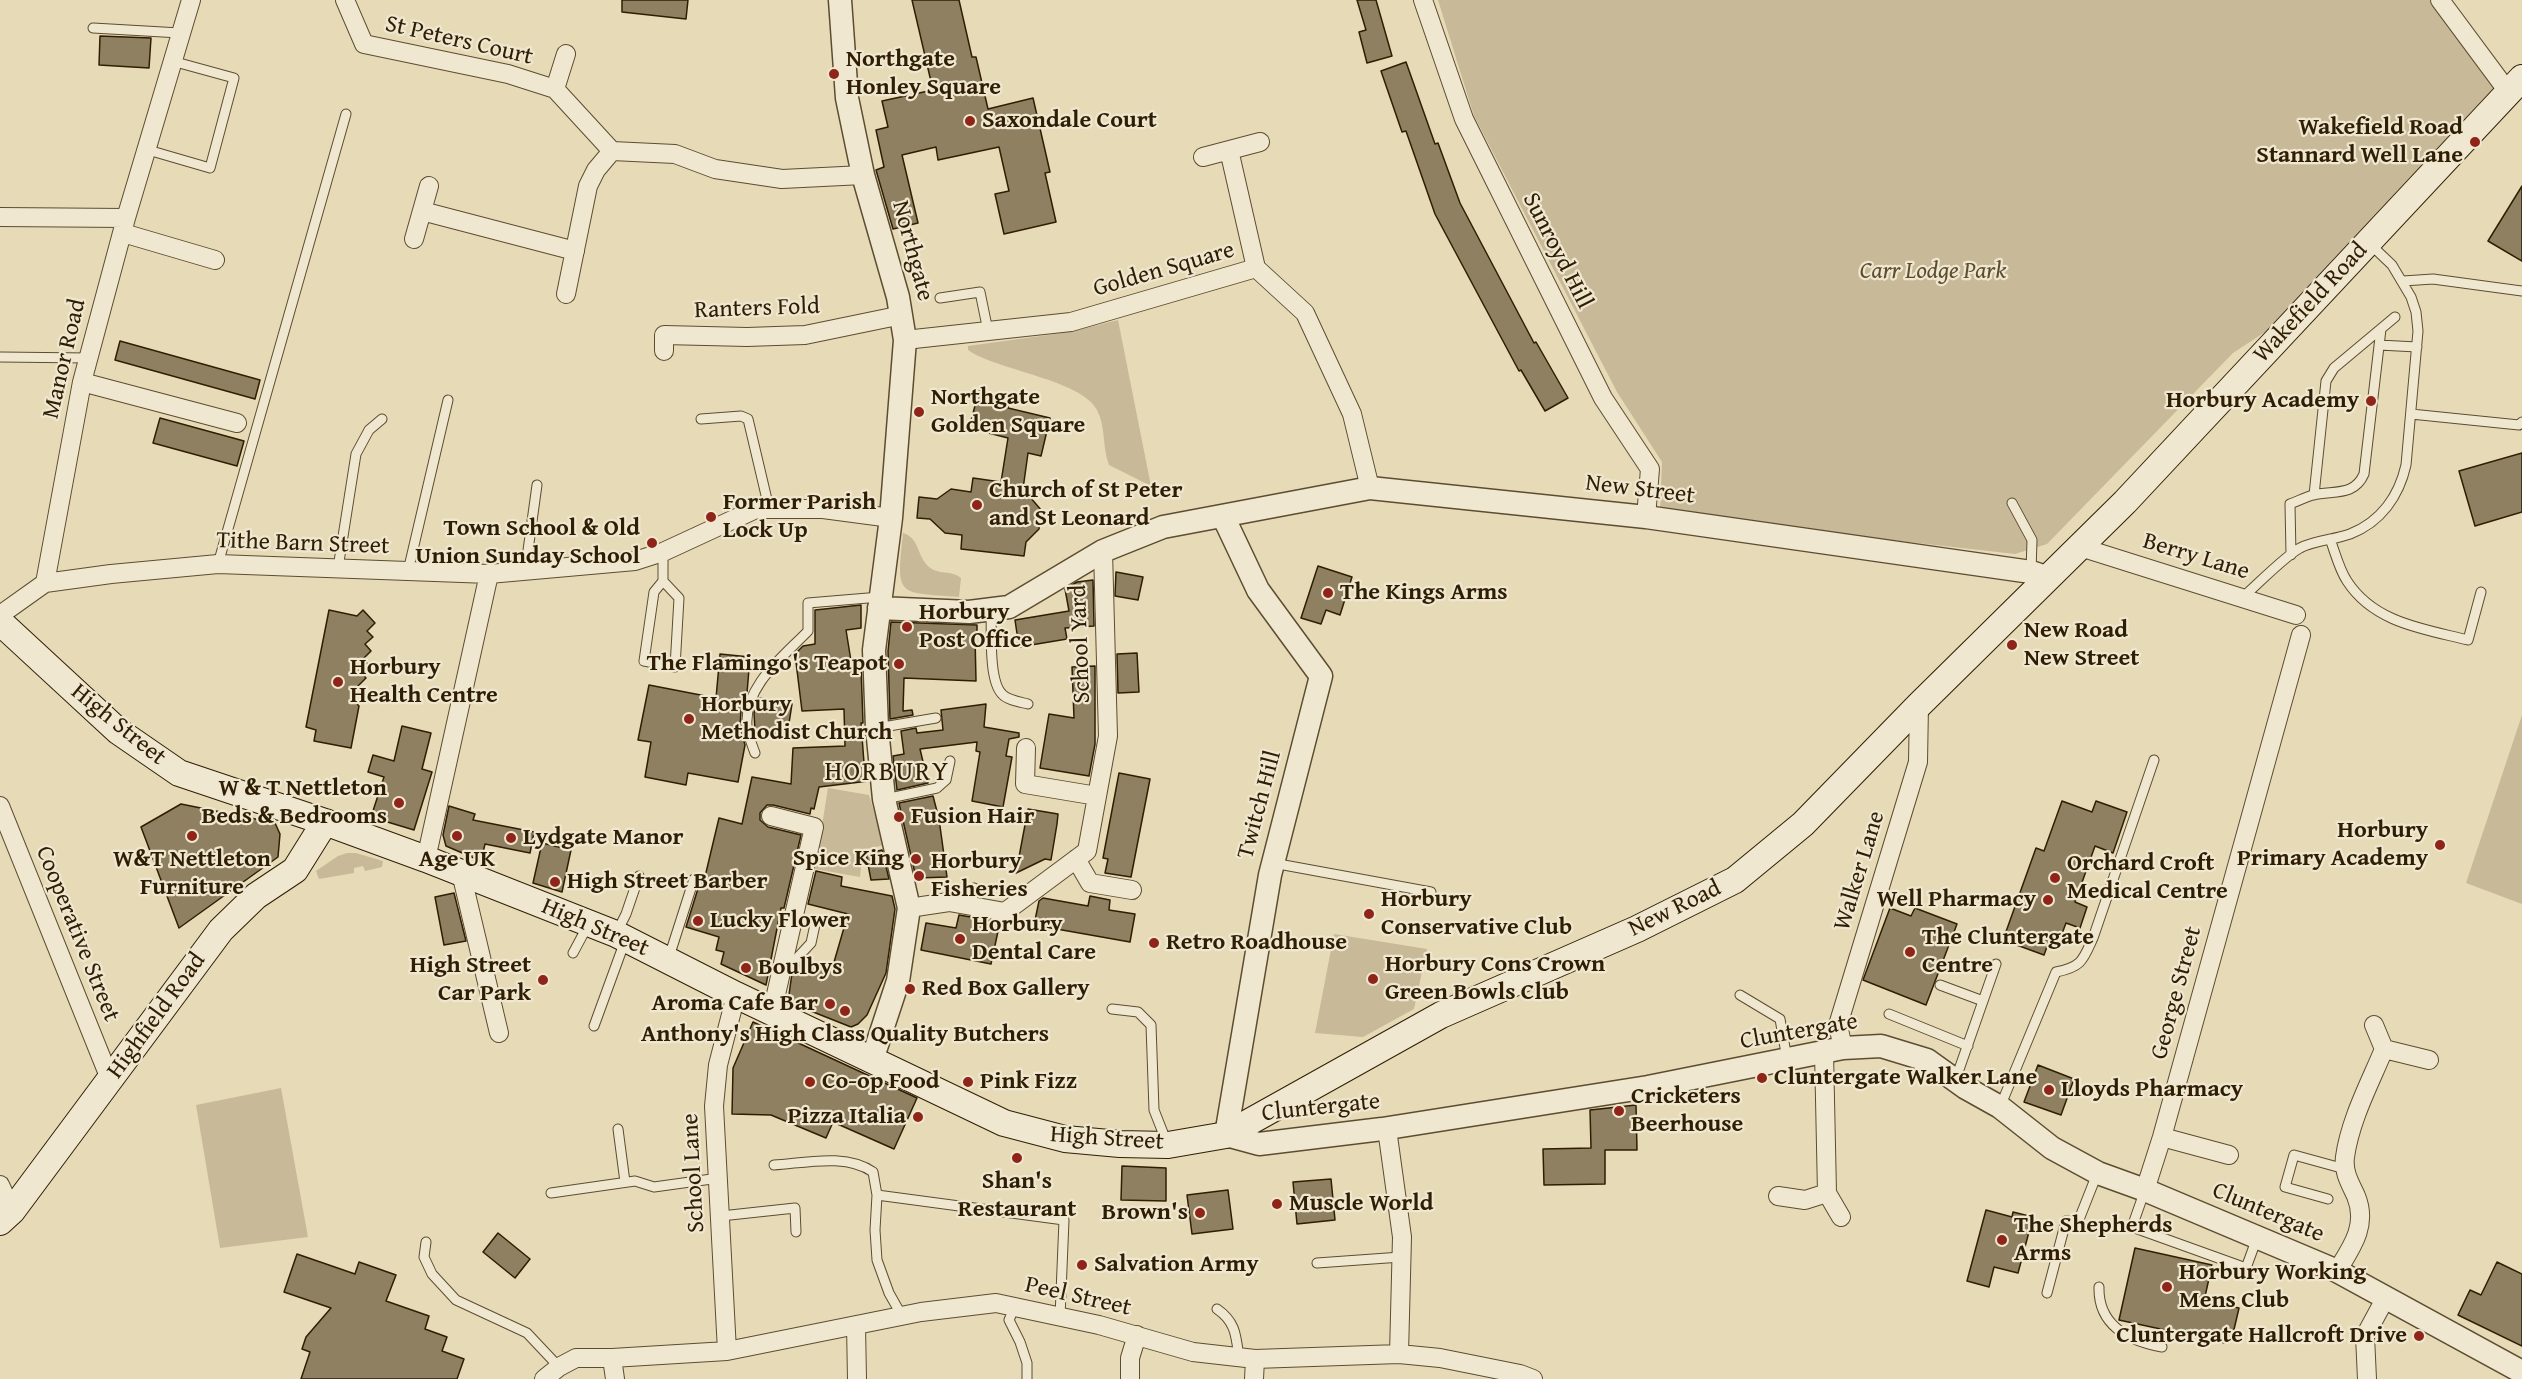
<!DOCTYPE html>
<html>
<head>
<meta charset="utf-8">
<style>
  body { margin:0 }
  canvas { display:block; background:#e7dab6 }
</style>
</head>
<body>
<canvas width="2522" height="1379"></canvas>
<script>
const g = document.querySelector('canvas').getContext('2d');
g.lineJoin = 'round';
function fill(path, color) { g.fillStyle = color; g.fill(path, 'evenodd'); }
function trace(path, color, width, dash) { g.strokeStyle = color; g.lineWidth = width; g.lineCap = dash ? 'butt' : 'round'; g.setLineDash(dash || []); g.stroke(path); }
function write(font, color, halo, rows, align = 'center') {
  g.font = font + ' "Gentium Book Plus",serif'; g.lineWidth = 4.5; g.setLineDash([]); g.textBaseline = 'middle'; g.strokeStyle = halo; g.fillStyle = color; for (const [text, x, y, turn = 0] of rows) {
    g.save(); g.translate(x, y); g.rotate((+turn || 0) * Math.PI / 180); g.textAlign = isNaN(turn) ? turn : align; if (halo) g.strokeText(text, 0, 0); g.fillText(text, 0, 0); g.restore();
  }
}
fill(new Path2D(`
  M1438,0H2440L2509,93L2314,300L2233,353L2047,544L2015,554L1660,514L1662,462L1617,392L1474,116Z
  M1118,320L1151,486L1109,465C1102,447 1106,427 1097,410C1082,380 996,370 968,350V346L1070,332Z
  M903,533C920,538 917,557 929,567C938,575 952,570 961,578L959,597C897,592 896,598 903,533Z
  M2522,715V904L2466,883Z
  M828,788L869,795L884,845L863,850L860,877L815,869Z
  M347,853H356L383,861L382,867L365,871L363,866L354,868V873L319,879L316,871L338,856Z
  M1334,934L1427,949L1414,1009L1363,1037L1315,1033Z
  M281,1088L308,1237L220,1248L196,1105Z`), '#c8ba98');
const building = new Path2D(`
  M622,0H688L686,19L622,12Z
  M912,0H959L972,57H976L988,109L1033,98L1050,172L1045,173L1056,222L1004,234L995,194L1009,191L999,147L938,160L936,147L902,155L918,223L893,229L876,170L884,167L876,130L888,127L882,101L933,90Z
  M1357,0H1376L1392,56L1367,63L1359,32L1366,30Z
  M100,36L151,38L149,68L99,65Z
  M1406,62L1435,144L1438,143L1460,203L1534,343L1536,342L1568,398L1545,411L1521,370L1519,371L1435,214L1406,131L1402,132L1381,71Z
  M2522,186V261L2488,241Z
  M120,341L260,380L255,399L115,360Z
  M979,391L1009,399L1008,408L1050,418L1041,456L1028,453L1023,489L1042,511L1039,529L1026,542L1024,556L961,549L962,535L945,533L930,519L917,518L919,497L937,499L951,489L971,492L973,478L1001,482L1008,438L969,428Z
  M160,418L244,441L237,466L153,443Z
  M2522,453V512L2475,526L2459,471Z
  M1318,566L1352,577L1340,615L1326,610L1321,624L1301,618Z
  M1116,572L1143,577L1138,600L1115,596Z
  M1093,580L1094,626L1065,628L1067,639L1019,647L1015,620L1069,611L1065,589L1077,582Z
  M861,605V628L846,630L852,667L861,666L863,723H861L864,763L867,762L869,781L819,787L814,809L811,808L810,814L773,805H767L760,813V820L768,827L801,835L784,908H781L766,985L721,964L724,952L716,950L719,937L686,927L701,879L704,881L719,818L742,824L752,777L791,784L793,748L845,746L844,709L802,711L795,654L803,646L815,644V610Z
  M329,610L357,616L363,610L375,623L367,631L373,637L365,644L371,651L363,659L369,665L361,672L366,678L358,686L363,691L353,700L359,706L351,748L314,741L316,730L306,727Z
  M891,622L977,625V636H975L976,681L904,678L903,711L912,710L913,715L890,719L888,651Z
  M1137,653L1139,692L1118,693L1117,654Z
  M720,654L750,657L747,693L741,711L740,727L745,745L738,782L688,773L686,785L645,777L651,742L638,740L649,685L716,698Z
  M1095,666V744L1089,776L1040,768L1049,714L1074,718L1072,667Z
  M759,698L792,704L787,736L755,731L754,713Z
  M986,704L984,727L1019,733V737L1009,739L1006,756L1012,757L1003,807L972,801L980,752L976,751L977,742L920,749L928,783L897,790L893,756L904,754L901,731L916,728L917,733L943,730L941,710Z
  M402,726L431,733L422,769L432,772L414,830L371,817L384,777L368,772L373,755L394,761Z
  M1119,773L1150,779L1131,877L1105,873L1108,859L1103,858Z
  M933,796L939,819L947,877L916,878L899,803Z
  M2062,801L2092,812L2096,801L2127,812L2113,853L2095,846L2075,902L2087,907L2080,928L2066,923L2057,947L2048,944L2044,955L2003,940L2036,848L2044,851Z
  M181,804L275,823L280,834L278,857L179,928L141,827Z
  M449,806L475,814L473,820L534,832L530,853L485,844L481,861L446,846L443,835Z
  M1028,809L1058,814L1057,824L1051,860L1045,859L1016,873Z
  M542,843L571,850L562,892L533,883Z
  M882,850L889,879L871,880L866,854Z
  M816,871L842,877L841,886L892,896L895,909L886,973L867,1015L858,1024L851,1027L788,1002L792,973L805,960L832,969L848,914L808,904Z
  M454,893L466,941L444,945L435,897Z
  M1090,896L1110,900L1109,910L1135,914L1130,942L1034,925L1039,901L1043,898L1088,906Z
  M1890,908L1911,916L1915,908L1957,924L1926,1005L1863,980Z
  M959,915L1000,922L991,964L921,950L926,923L956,928Z
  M753,1022L917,1098L894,1149L833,1122L826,1138L771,1115L732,1114L733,1068Z
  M2038,1065L2074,1079L2061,1115L2024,1102Z
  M1636,1105L1637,1150H1605V1184L1544,1185L1543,1149L1591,1148L1590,1110Z
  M1122,1166L1166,1168V1201L1121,1200Z
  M1331,1179L1335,1220L1297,1224L1293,1182Z
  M1228,1190L1233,1229L1192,1234L1187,1195Z
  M1986,1210L2012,1217L2013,1212L2033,1217L2018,1273L1994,1267L1989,1287L1967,1281Z
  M498,1233L530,1259L515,1278L483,1252Z
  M2135,1248L2212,1265L2204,1301L2239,1308L2232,1338L2227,1337L2225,1343L2119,1320Z
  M297,1254L355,1274L359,1262L396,1275L386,1301L429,1316L425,1329L447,1337L442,1351L464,1359L457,1379H301L310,1352L302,1349L306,1337L331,1308L284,1292Z
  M2497,1262L2522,1274V1346L2458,1315L2470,1290L2481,1295Z`);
fill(building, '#8f8061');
trace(building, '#2f1e04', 1.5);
const service = new Path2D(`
  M93,28L180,33
  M148,150L210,168L234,78L172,61
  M2403,281L2433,279L2522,291
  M940,298L980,292L988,331
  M2379,345L2417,347
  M0,357L88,358
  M2411,414L2519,425L2522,422
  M701,419L741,416L748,419L769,508
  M2314,495L2326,381L2334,368L2395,317
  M2012,503L2032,540L2031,572
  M2330,539C2335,552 2339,569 2347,581C2374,623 2424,629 2468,640L2481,592
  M663,552V581L654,592L644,661L675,667L679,598L663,581
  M2291,555L2290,504C2298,501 2306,497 2313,495C2333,490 2354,497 2364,474L2381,329
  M218,564L346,114
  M338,568L356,454L369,430L382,419
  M408,571L448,400
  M525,572L537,485
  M2243,597C2258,584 2285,556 2300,548C2316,540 2333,540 2350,534C2381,522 2399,496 2406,465L2418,331L2416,312L2411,297L2392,265L2370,244
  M991,609C992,629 988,680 1002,694C1007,700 1020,702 1028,704
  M877,728L936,718
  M755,753C752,745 748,735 747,726C744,686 783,657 808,631V603L880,597
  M885,799L937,788L946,780L950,761
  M1273,863L1431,892
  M971,905L974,888
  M617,932L626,914L639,876
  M573,953L588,925
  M669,957L694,879
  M784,972L811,943L816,920
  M1940,985L1983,1001
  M1740,995L1780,1019L1787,1059
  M1112,1009L1138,1012L1151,1025L1154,1110L1167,1143
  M1889,1014L1968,1046
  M594,1026L625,941
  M1955,1081L1996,964
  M2000,1107L2056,972C2082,967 2083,960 2093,938L2154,760
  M618,1129L625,1182
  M774,1165C805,1163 846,1153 873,1172L877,1195L875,1230L877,1260L889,1293L902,1316
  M2145,1190L2132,1227L2246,1268L2257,1238
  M551,1193L635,1181L654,1187L719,1178
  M877,1195L1064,1220L1060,1317
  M2328,1199L2285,1187L2294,1155L2345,1169
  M721,1216L795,1208L796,1232
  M426,1242L424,1257L432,1274L456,1300L527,1333L559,1367
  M1317,1263L1401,1257
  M2099,1287C2098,1325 2128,1341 2162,1347
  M2047,1293L2066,1221L2078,1222L2097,1174
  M1015,1306L1009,1320L1020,1342L1027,1363V1379
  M1217,1309C1236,1322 1236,1336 1239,1358`);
const minor = new Path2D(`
  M345,0L364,44L508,74L555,89L612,151
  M1423,0L1464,119L1603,398L1650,469L1646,517
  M2440,0L2509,93
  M555,89L566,54
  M1229,150L1256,268
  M612,151L675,154L715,169L782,179L863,175
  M1203,157L1260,142
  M422,211L575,251
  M0,217L126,218
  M123,233L215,260
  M414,239L429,186
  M566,294L588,186L596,170L612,151
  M905,340L1071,322L1256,268L1305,313L1352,414L1370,488
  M664,351V335L747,337L805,335L902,315
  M82,382L237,423
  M2080,547L2296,615
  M45,583L82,382L126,218L191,0
  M0,615L45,583L111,574L218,564L489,574L635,561L663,552L756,509H823L891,518
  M1026,748L1025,784L1097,796
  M0,806L110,1079
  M771,816L814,827L772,1012
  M426,859L489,574
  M1076,859L1090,883L1132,890
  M461,873L499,1033
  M909,908L949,902L1005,912L1087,851L1108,736L1103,551
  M2374,1025L2384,1049L2429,1060
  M1843,1048L1838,1025L1918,762L1919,705
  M1387,1129L1402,1237L1399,1354
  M2162,1137L2229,1155
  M0,1185L12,1211
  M2145,1190L2162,1137L2301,635
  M1827,1193L1841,1217
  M1778,1196L1805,1200L1827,1193L1824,1052
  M2337,1271C2352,1247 2368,1225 2356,1196C2350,1183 2343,1172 2345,1157C2350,1120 2370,1083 2384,1049
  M856,1325L857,1379
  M727,1351L714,1106L718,1065L736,995
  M612,1358L615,1379
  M544,1379L559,1367L576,1358H612L727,1351L921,1312L996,1303L1099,1325L1193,1352L1255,1359L1399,1354L1440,1358L1520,1374L1533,1379
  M1130,1379V1358L1137,1335
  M1254,1379L1255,1359
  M2367,1379L2365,1336L2385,1299`);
const tertiary = new Path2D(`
  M840,0L847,98L863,175L898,297L905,340L891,518L874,650L877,728L884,799L909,908L898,981L872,1060
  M1223,516L1258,590L1321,676L1270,875L1226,1135L1259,1144L1382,1129L1648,1087L1843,1048L1881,1046L1927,1060L1966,1088L2000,1107L2052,1148L2098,1173L2145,1190L2337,1271L2522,1372
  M879,608L969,612L1009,607L1103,551L1163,527L1370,488L1646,517L2031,572L2049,578`);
const secondary = new Path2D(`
  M0,622L118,731L179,773L325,822L426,859L616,934L736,995L1004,1123L1065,1139L1120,1144L1168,1145L1226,1135L1441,1015L1637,929L1735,880L1803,824L1919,705L2125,502L2522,78
  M0,1222L12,1211L221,930L256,896L295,870L325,822`);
trace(service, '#5d4d30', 11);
trace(minor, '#5d4d30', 20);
trace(tertiary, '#5d4d30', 25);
trace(secondary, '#2f1e04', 28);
trace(service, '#efe7d0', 9);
trace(minor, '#efe7d0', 18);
trace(tertiary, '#efe7d0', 22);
trace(secondary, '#efe7d0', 26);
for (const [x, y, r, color] of [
  [834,74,6,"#8f2418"],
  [970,121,6,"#8f2418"],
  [2475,142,6,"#8f2418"],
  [2371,401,6,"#8f2418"],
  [919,412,6,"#8f2418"],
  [977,505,6,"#8f2418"],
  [711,517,6,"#8f2418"],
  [652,543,6,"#8f2418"],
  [1328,593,6,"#8f2418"],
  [907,627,6,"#8f2418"],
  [2012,645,6,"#8f2418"],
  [899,664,6,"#8f2418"],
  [338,682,6,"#8f2418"],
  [689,719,6,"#8f2418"],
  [399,803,6,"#8f2418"],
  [899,817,6,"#8f2418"],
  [192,836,6,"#8f2418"],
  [457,836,6,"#8f2418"],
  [511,838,6,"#8f2418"],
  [2440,845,6,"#8f2418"],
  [916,859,6,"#8f2418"],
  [919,876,6,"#8f2418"],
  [2055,878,6,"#8f2418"],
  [555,882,6,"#8f2418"],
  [2048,900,6,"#8f2418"],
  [1369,914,6,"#8f2418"],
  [698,921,6,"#8f2418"],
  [960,939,6,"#8f2418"],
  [1154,943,6,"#8f2418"],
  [1910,952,6,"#8f2418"],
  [746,968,6,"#8f2418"],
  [1373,979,6,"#8f2418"],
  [543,980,6,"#8f2418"],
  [910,989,6,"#8f2418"],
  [830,1004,6,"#8f2418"],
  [845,1011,6,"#8f2418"],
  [1762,1078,6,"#8f2418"],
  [810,1082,6,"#8f2418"],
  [968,1082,6,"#8f2418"],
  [2049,1090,6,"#8f2418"],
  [1619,1111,6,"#8f2418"],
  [918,1117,6,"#8f2418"],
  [1017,1158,6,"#8f2418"],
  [1277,1204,6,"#8f2418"],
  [1200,1213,6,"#8f2418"],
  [2002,1240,6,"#8f2418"],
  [1082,1265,6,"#8f2418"],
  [2167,1287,6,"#8f2418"],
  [2419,1336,6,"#8f2418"]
]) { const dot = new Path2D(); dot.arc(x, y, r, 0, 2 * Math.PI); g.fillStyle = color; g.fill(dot); trace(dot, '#efe7d0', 2); }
write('24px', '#2f1e04', '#efe7d0', [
  ["St Peters Court",459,41,13],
  ["Northgate",912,251,75],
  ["Sunroyd Hill",1557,251,63],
  ["Golden Square",1164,270,-16],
  ["Wakefield Road",2311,303,-47],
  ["Ranters Fold",757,309,-2],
  ["Manor Road",65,359,-77],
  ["New Street",1640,490,7],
  ["Tithe Barn Street",303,544,2],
  ["Berry Lane",2196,557,17],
  ["School Yard",1081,644,-92],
  ["High Street",118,725,39],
  ["Twitch Hill",1260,805,-75],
  ["Walker Lane",1860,871,-73],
  ["New Road",1675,909,-26],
  ["High Street",595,928,23],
  ["Cooperative Street",77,934,68],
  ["George Street",2177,993,-75],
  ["Highfield Road",157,1016,-54],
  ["Cluntergate",1799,1032,-10],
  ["Cluntergate",1321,1108,-6],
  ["High Street",1107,1139,4],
  ["School Lane",694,1173,-93],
  ["Cluntergate",2268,1213,23],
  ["Peel Street",1078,1297,13]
]);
write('bold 24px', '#2f1e04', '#efe7d0', [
  ["Northgate",846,60],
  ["Honley Square",846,88],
  ["Saxondale Court",982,121],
  ["Wakefield Road",2463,128,"right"],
  ["Stannard Well Lane",2463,156,"right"],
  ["Northgate",931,398],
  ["Golden Square",931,426],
  ["Horbury Academy",2359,401,"right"],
  ["Church of St Peter",989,491],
  ["and St Leonard",989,519],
  ["Former Parish",723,503],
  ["Lock Up",723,531],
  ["Town School & Old",640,529,"right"],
  ["Union Sunday School",640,557,"right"],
  ["The Kings Arms",1340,593],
  ["Horbury",919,613],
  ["Post Office",919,641],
  ["New Road",2024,631],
  ["New Street",2024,659],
  ["The Flamingo's Teapot",887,664,"right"],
  ["Horbury",350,668],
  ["Health Centre",350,696],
  ["Horbury",701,705],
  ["Methodist Church",701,733],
  ["W & T Nettleton",387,789,"right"],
  ["Beds & Bedrooms",387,817,"right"],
  ["Fusion Hair",911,817],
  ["Horbury",2428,831,"right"],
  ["Primary Academy",2428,859,"right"],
  ["Lydgate Manor",523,838],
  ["Spice King",904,859,"right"],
  ["W&T Nettleton",192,860,"center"],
  ["Furniture",192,888,"center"],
  ["Age UK",457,860,"center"],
  ["Horbury",931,862],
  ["Fisheries",931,890],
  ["Orchard Croft",2067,864],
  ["Medical Centre",2067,892],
  ["High Street Barber",567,882],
  ["Horbury",1381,900],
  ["Conservative Club",1381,928],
  ["Well Pharmacy",2036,900,"right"],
  ["Lucky Flower",710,921],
  ["Horbury",972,925],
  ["Dental Care",972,953],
  ["The Cluntergate",1922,938],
  ["Centre",1922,966],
  ["Retro Roadhouse",1166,943],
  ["Horbury Cons Crown",1385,965],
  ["Green Bowls Club",1385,993],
  ["High Street",531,966,"right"],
  ["Car Park",531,994,"right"],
  ["Boulbys",758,968],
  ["Red Box Gallery",922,989],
  ["Aroma Cafe Bar",818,1004,"right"],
  ["Anthony's High Class Quality Butchers",845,1035,"center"],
  ["Cluntergate Walker Lane",1774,1078],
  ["Co-op Food",822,1082],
  ["Pink Fizz",980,1082],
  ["Lloyds Pharmacy",2061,1090],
  ["Cricketers",1631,1097],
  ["Beerhouse",1631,1125],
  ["Pizza Italia",906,1117,"right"],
  ["Shan's",1017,1182,"center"],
  ["Restaurant",1017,1210,"center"],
  ["Muscle World",1289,1204],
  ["Brown's",1188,1213,"right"],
  ["The Shepherds",2014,1226],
  ["Arms",2014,1254],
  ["Salvation Army",1094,1265],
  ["Horbury Working",2179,1273],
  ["Mens Club",2179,1301],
  ["Cluntergate Hallcroft Drive",2407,1336,"right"]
], 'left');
write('italic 24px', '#5d4d30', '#efe7d0', [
  ["Carr Lodge Park",1933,272]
]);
g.letterSpacing = '1.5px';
write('27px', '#2f1e04', '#efe7d0', [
  ["HORBURY",887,773]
]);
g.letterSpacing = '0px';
</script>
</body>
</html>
